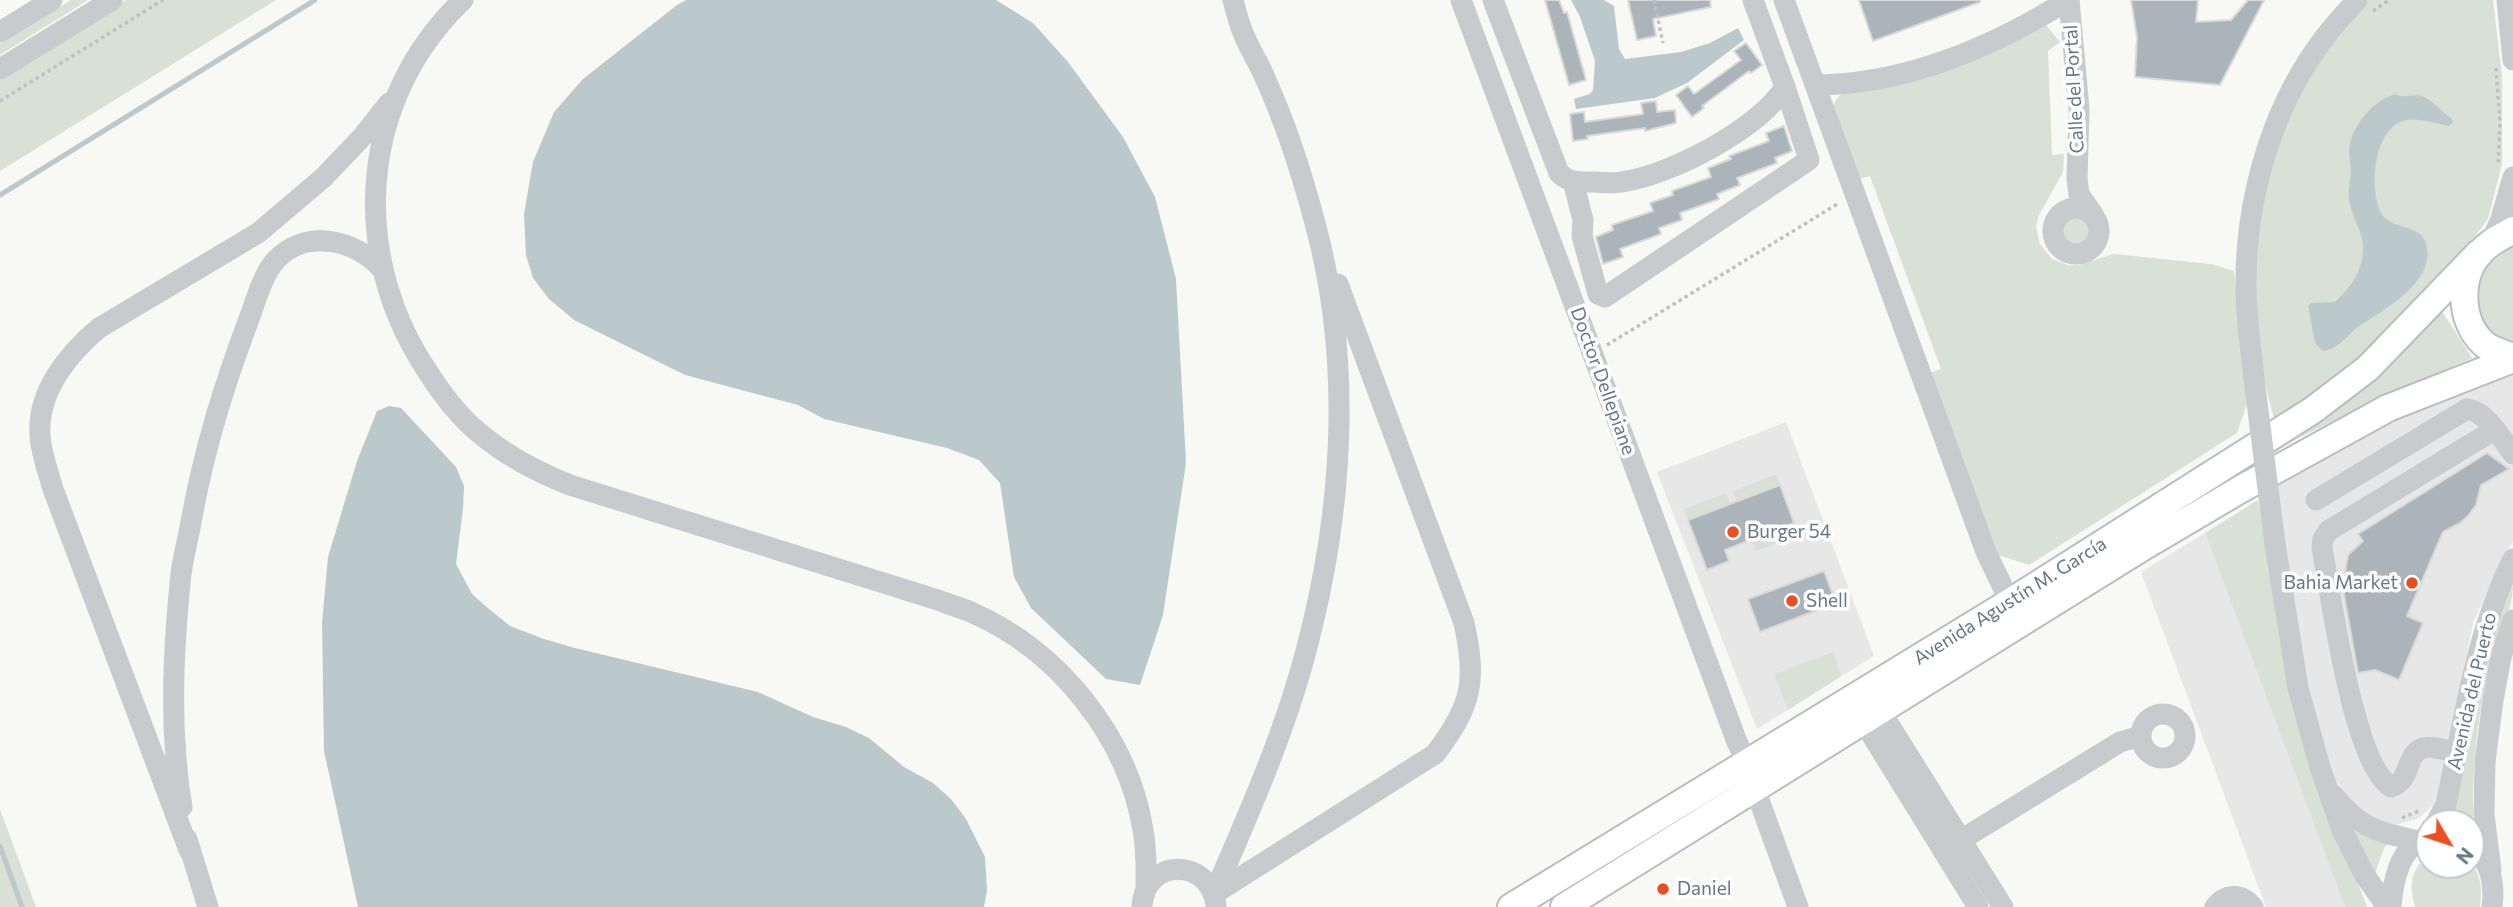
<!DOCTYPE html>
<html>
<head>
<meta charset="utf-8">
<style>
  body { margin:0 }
  #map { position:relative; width:2513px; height:907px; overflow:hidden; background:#f8f8f5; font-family:Commissioner,sans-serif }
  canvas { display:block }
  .north { position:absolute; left:2415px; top:809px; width:70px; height:70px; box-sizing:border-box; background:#fff; border:2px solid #c1c9cf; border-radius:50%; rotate:129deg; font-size:19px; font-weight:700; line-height:28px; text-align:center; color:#657887 }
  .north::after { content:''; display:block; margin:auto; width:24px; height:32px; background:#eb4f21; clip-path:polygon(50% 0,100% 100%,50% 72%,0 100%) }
</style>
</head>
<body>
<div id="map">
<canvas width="2513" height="907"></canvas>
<div class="north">N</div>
</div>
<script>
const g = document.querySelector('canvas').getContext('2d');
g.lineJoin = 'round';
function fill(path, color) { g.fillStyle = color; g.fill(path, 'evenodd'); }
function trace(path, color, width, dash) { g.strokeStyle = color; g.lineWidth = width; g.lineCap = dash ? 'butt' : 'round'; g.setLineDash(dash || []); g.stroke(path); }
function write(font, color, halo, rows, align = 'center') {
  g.font = font + ' Commissioner,sans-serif'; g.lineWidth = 7; g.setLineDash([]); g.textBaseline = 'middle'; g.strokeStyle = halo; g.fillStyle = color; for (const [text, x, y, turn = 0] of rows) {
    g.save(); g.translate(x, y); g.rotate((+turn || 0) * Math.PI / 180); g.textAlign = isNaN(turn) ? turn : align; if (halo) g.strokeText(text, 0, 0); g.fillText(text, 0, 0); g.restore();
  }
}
fill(new Path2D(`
  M2513,372V542L2503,556L2473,623L2439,794L2431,807L2419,818L2389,827L2352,806L2337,783L2313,715L2302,672L2275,474L2324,448Z
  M1786,422L1874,656L1757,729L1657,472Z
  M2205,533L2345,907H2266L2141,572Z`), '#e6e7e6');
fill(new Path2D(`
  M71,0H88L0,55V44Z
  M126,0H276L0,171V78Z
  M2368,0H2493L2502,77V164L2488,219L2461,254L2408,311L2349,366L2279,419H2274C2269,399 2263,378 2260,356C2239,227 2274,94 2368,0Z
  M2046,25L2060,42L2048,51L2052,155L2064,154L2063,172L2039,215L2036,227L2040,244L2052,259L2068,265H2079L2113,254L2211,264L2234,271L2247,404L2237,433L2029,565L1992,553L1927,374L1941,369L1870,176L1856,180L1831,112L1836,100L1842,93Z
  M2059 231a17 17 0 1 1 34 0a17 17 0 1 1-34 0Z
  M2513,246V343L2497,340L2472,312L2476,276L2492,261Z
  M2440,308L2472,358L2382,397L2293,441L1538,907H1523L2290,434Z
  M1776,474L1780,485L1737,502L1733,491Z
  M1726,493L1730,504L1688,520L1684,509Z
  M2258,500C2271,565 2275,632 2292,695C2312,767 2341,837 2367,907H2345L2205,533Z
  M1794,523L1799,535L1756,551L1751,540Z
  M2513,585C2513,611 2497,638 2490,663C2478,712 2472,765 2473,816L2472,821C2466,821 2456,819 2452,815C2468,765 2471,712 2485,661C2492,635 2502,610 2513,585Z
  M1833,652L1841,676L1788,710L1774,674Z
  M0,809L36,907H0Z
  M2348,821L2391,840L2384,848L2375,874Z
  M2429,856V865H2471V863C2482,877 2482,890 2480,907H2415C2409,887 2410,868 2429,856Z`), '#d9e0d5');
fill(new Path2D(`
  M686,0H996L1033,23L1068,62L1123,137L1155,197L1176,279L1186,463L1163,615L1140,685L1106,679L1031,608L1014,577L1000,483L979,460L947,448L824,419L798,405L685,375L574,320L549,299L533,278L526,255L524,214L533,162L554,112L583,79L677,5Z
  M1571,0H1604L1614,6L1619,49L1625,59L1681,52L1710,43L1738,28L1744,40L1687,83L1655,98L1576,109L1574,99L1590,94L1593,90L1595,61L1580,17Z
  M2395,94C2405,100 2414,92 2424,97C2434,102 2442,112 2452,119L2453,122L2449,126C2437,124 2419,118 2407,120C2373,126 2369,188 2381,213C2389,229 2418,224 2425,241C2440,277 2387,309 2362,324C2349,332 2340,349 2323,351L2315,343L2308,306L2311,303L2335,302C2350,288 2362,272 2363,251C2365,236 2353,219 2350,204C2347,194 2350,183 2351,172C2351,165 2349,157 2349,150C2350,128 2373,100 2395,94Z
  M389,406L401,408L456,467L464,486L463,509L456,564L472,594L489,609L510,626L544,639L575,648L758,692L813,717L846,727L869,738L904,767L933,783L951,799L966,819L985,857L987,891L984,907H358L324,751L322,623L328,557L357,461L377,411Z`), '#bcc9cc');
trace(new Path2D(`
  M0,195L315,0
  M0,846L22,907`), '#bcc9cc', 5);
const building = new Path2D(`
  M1545,0H1559L1564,13L1567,12L1586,80L1569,85Z
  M1628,0H1710L1711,7L1653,19L1656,36L1637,40Z
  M1859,0H1980V2L1873,41Z
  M2131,0H2198L2196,22L2231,20L2248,0H2264L2220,85L2135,77L2137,37Z
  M1746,43L1762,65L1751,73L1749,71L1702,106L1704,108L1692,117L1676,95L1688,86L1694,94L1741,60L1734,51Z
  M1656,101L1657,112L1675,110L1676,123L1645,131V128L1587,136L1588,139L1573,141L1570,114L1584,112L1585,122L1643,114L1641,103Z
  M1784,126L1792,151L1775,158L1777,163L1737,178L1740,185L1717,194L1719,199L1680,213L1682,220L1659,228L1661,234L1620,249L1623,257L1603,264L1596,237L1613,230L1612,225L1653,211L1650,203L1673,195L1672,191L1711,177L1708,168L1731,159L1729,156L1769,141L1766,133Z
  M2487,453L2509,469L2481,485L2476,505L2468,516L2460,523L2443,532L2407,616L2423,623L2399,680L2375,670L2358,673L2341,578H2344L2348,555L2363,541L2358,534Z
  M1780,485L1794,523L1725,550L1729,561L1707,570L1688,520Z
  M1824,571L1836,603L1760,632L1748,599Z`);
fill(building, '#abb4ba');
trace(building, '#d9d9d7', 2);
const major = new Path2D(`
  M2513,230C2502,237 2489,242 2481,252C2458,275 2459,321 2483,343C2490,350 2503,353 2513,357
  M1511,907L2010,602L2313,410L2368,368L2479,253
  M1564,907L2143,547L2241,489L2388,408L2513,359`);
trace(major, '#babec2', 30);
trace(new Path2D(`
  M1654,0L1663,43
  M2373,11L2389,0
  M2496,68L2500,123L2498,165
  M0,101L163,0
  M1607,345L1839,203
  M2402,818L2421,810`), '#bec1c3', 3.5, [3.5, 3.5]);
trace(new Path2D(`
  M463,0C360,98 349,249 424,366C439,390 456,414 478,432C505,455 537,472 570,485L938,600C950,605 962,608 973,613C1059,651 1128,737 1143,830C1147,850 1146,869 1146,889
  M1461,0L1737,742L1747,762
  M1493,0L1559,173C1568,183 1581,182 1594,182C1602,182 1612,184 1621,182C1669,176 1759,129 1785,87L1753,0
  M1784,0L1986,552L2010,602
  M2069,0L2079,109L2077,179L2079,194L2094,216
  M2507,0L2513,60
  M0,32L52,0
  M0,69L112,0
  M1816,85C1905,84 1993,47 2068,0
  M1573,181L1583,220L1582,236L1598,294L1605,297L1809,160L1785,87
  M2053 231a23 23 0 1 1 46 0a23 23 0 1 1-46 0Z
  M2490,243L2501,219L2513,177
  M2254,379C2251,349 2246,319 2246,288C2245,204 2269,114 2319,45C2330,29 2344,14 2357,0
  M2316,500L2467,409C2487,412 2501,438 2513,454
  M2275,544L2298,688L2320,767L2342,830L2364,874L2387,907
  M1880,710L2003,907
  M2141 736a22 22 0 1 1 44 0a22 22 0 1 1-44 0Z
  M1863,721L1978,907
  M2457,753C2448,751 2432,745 2423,748C2405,754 2411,782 2391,787C2353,764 2331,595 2322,548L2323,539L2328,531L2494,430
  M1755,789L1798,907
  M2333,795C2362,830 2376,831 2418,841
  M182,807C169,731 173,651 181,574C183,557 188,540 191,522C204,450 223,388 249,319C256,301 262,276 275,261C305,228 354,239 382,269
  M2436,823L2446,804C2464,721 2475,635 2513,559
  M187,839L208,907
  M2471,846C2491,862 2495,882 2492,907
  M189,850L53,489C48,471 41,454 40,435C37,392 68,354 99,328L258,233L323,178L363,136L389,103
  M1943,851L2120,742L2141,736
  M2491,870L2484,814L2485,762L2493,700L2501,657L2513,620
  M1214,894C1248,815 1284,735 1306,651C1343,512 1353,363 1315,223C1302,174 1286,124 1265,78C1259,63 1250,50 1244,35C1239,24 1236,12 1233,0
  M1214,894L1435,754C1472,706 1477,681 1464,623L1338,284
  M1142,907C1144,858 1209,856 1216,905
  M2215,907C2226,893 2242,893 2253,907
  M2391,907C2393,881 2399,847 2427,837`), '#c7cbce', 21);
trace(major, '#fff', 26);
trace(new Path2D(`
  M2254,379L2275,544`), '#c7cbce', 21);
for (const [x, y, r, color] of [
  [1733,532,7,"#eb4f21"],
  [2412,583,7,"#eb4f21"],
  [1792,601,7,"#eb4f21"],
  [1663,889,7,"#eb4f21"]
]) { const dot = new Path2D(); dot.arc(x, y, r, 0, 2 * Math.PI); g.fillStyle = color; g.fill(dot); trace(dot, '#fff', 2.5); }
write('19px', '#657887', '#fff', [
  ["Calle del Portal",2074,89,-93],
  ["Doctor Dellepiane",1603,381,70],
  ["Avenida Agustín M. García",2010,601,-32],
  ["Avenida del Puerto",2472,691,-77]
]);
write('19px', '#657887', '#fff', [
  ["Burger 54",1747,532],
  ["Bahia Market",2398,583,"right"],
  ["Shell",1806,601],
  ["Daniel",1677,889]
], 'left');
</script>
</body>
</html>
